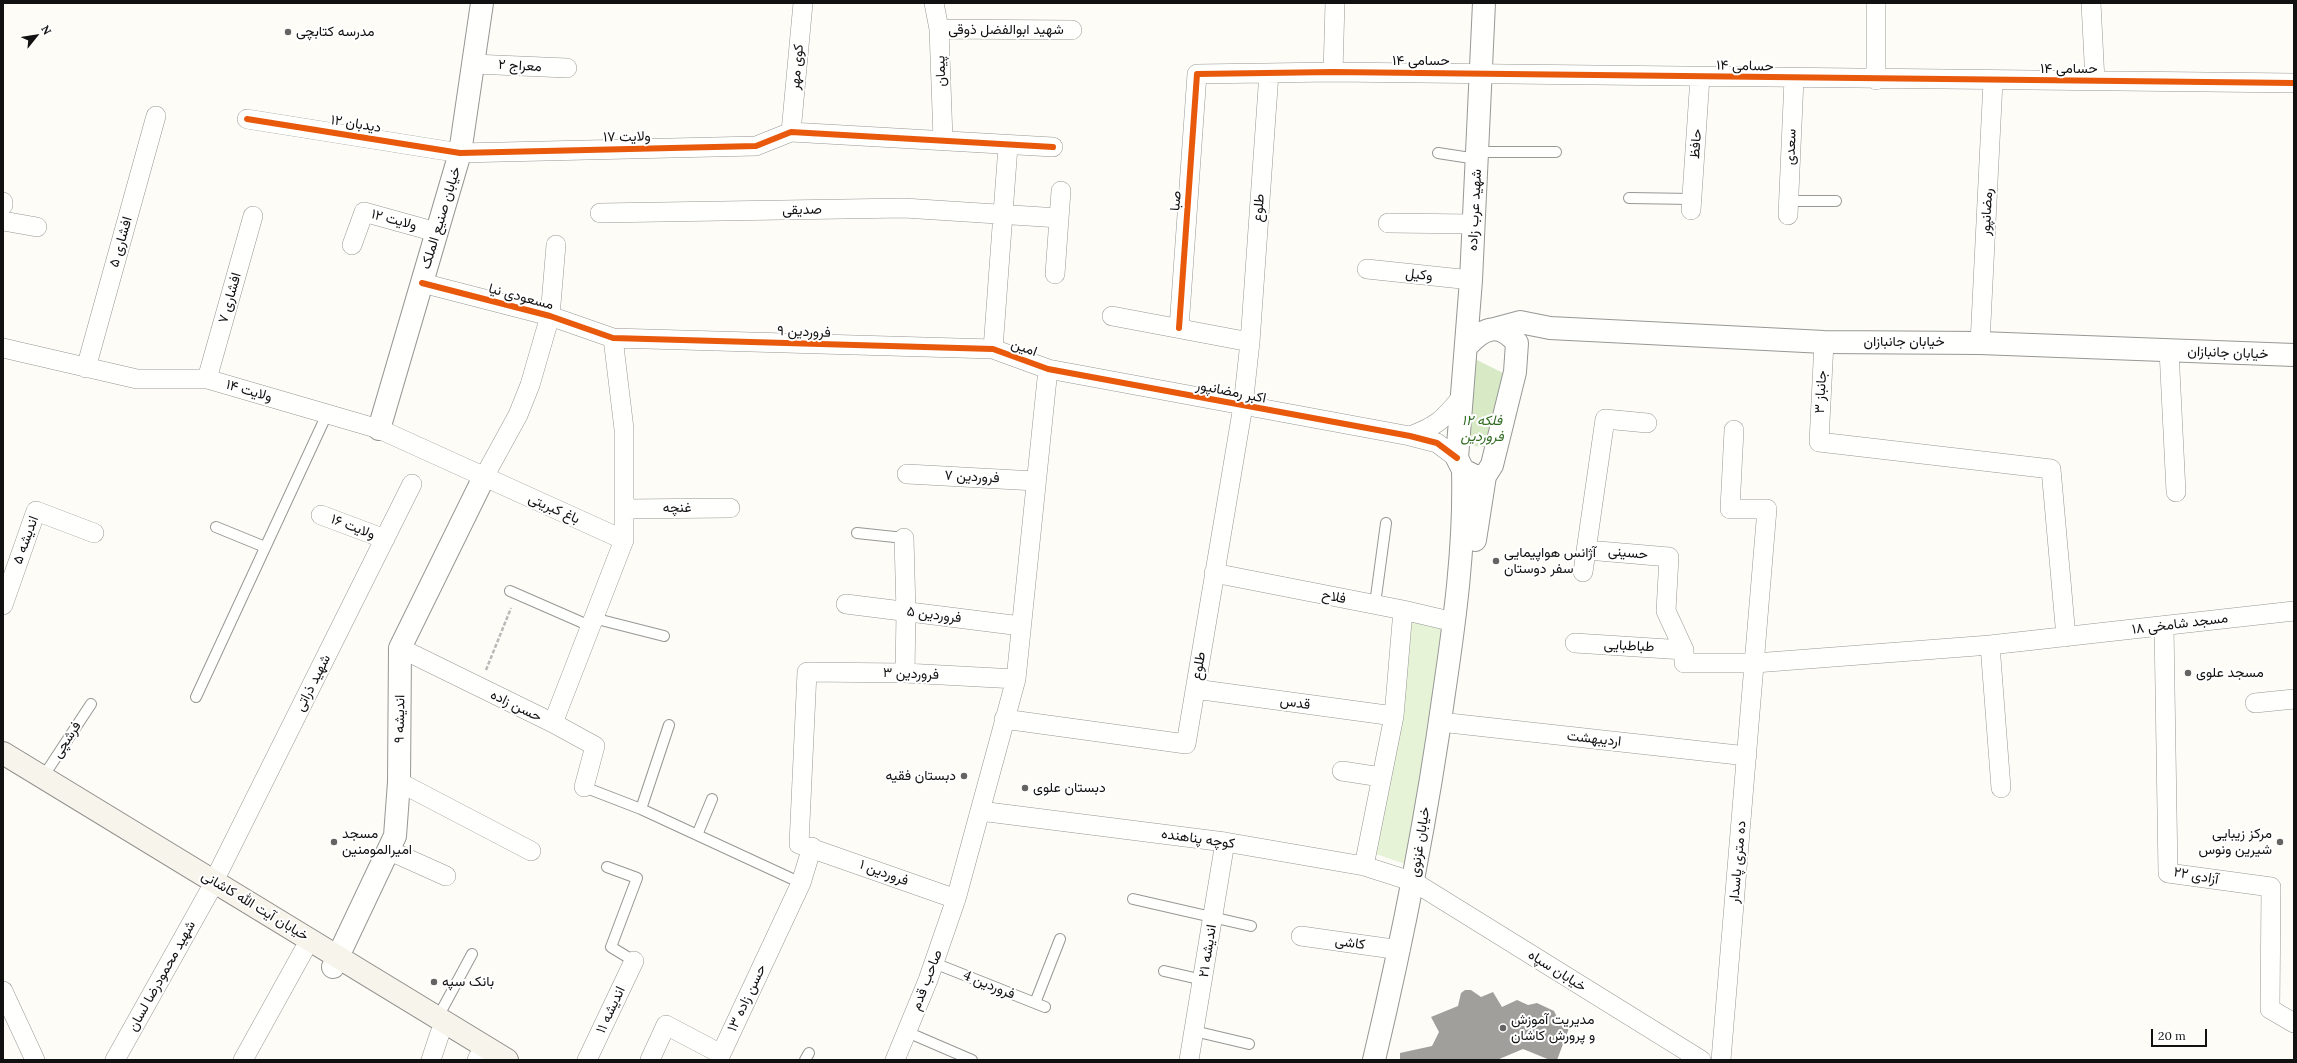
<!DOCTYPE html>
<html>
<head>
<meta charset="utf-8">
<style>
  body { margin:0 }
  #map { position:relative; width:2297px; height:1063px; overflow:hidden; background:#fdfcf7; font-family:Lora,serif }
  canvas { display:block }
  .frame { position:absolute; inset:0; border:4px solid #111; pointer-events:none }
  .north { position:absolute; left:16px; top:16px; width:40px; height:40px; -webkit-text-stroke:3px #fff; paint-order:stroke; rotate:60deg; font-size:11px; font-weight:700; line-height:16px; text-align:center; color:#111 }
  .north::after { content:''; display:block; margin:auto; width:14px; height:18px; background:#111; clip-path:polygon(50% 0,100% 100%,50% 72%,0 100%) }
  .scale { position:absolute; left:2151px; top:1029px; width:56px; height:18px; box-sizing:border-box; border:2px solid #111; border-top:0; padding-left:5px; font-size:12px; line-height:14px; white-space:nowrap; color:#111; -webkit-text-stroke:3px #fff; paint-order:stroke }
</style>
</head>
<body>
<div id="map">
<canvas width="2297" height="1063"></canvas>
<div class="frame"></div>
<div class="north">N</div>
<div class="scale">20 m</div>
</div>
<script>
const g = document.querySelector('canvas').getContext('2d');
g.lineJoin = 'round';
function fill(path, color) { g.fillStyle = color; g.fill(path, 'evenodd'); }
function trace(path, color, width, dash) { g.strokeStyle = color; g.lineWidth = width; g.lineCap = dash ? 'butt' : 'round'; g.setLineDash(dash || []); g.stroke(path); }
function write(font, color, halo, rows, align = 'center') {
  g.font = font + ' Lora,Vazirmatn,serif'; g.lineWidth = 4; g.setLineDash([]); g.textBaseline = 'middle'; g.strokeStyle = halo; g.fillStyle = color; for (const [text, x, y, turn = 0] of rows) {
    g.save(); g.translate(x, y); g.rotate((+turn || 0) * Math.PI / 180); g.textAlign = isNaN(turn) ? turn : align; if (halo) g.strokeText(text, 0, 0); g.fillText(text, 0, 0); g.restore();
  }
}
fill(new Path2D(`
  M1410,621L1449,631L1405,864L1373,853Z`), '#e7f3d7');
fill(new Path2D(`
  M1475,359L1505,374L1496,448L1462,445Z`), '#d8eac5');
fill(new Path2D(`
  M1465,990H1471L1481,997L1493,992L1502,1007L1517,1000L1528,1005L1537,1003L1554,1011L1558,1019L1571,1023L1557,1060H1550L1523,1049L1497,1060H1400V1053L1432,1046L1439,1032L1431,1017L1458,1006L1461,993Z`), '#a19f9c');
const service = new Path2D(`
  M1478,152H1556
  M1438,153L1477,159
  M1629,198L1692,199
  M1789,201H1836
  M216,527L265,547
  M857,533L904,538
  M510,591L590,626
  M1375,604L1386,523
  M593,618L664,636
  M196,697L327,414
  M43,777L91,704
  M584,787L641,809L801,883
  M641,809L669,725
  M697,835L712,799
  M607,867L637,878L611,947L634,961
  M1133,899L1251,926
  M934,963L1045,1007
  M1164,971L1203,980
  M1035,1003L1060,939
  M438,1017L472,954
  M1194,1031L1249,1044
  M907,1032L972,1060
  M805,1060L809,1053`);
const minor = new Path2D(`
  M934,3L939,29L943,139
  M2091,3L2095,81
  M939,29L1072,30
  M473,64L567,68
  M1333,72L1335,3
  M1876,80V3
  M247,119L460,153L756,146L791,132L1053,147
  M791,132L803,3
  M3,202V205
  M1691,210L1700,77
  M600,213L904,208L1059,218
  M1788,215L1794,79
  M3,221L37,227
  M1388,223L1474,224
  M352,245L364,212L436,232
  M1367,269L1471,280
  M1055,274L1061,191
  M422,283L550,316L613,338L993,349L1048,369L1410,436L1437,443L1457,458
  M1179,328L1197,74L1333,72L2294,83
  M1250,342L1269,73
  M1824,342L1819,442L2051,469L2066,637
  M1980,343L1993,81
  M3,348L137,379H207L379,429L624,540
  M993,349L1008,146
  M2169,350L2176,492
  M86,368L156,116
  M207,379L253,216
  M1410,436C1436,426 1442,421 1460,399
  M907,474L1036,481
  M484,477L518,415L530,385L550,316L556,245
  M624,509L730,508
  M321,515L385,539
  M904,538L906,612L905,673
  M1587,550L1669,557L1666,611L1684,650V663H1755L1990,645L2294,611
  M1583,572L1605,419L1647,423
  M1214,573L1403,610L1454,622
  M846,604L1021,626
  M3,605L36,511L94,533
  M2164,626L2168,873L2271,887L2270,1009L2294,1023
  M1575,643L1684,650
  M1990,645L2001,788
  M400,648L553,723L595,746L584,787
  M1195,689L1394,716
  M2255,703L2294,699
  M1004,719L1186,744L1243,406L1250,342L1112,316
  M1440,722L1747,756
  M553,723L624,540V429L613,338
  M1342,771L1381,777
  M399,782L531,851
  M980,811L1225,842L1364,866L1414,882L1701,1060
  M388,850L446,876
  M1364,866L1394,716L1403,610
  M214,881L412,484
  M956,899L799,844L807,672L905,673L1016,679
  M1301,936L1400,950
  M3,991L35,1060
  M115,1060L209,892
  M243,1060L304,950
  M431,1060L440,1033
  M477,1060L479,1056
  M587,1060L634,961
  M650,1060L666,1025L721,1054L801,883L812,847
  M895,1060L928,980L956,899L1016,679L1048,369
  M1189,1060L1225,842
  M1721,1060L1767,509H1730L1734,430`);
const tertiary = new Path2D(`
  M1494,329L1520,322L1550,328L1824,342L1980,343L2294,355
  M1467,346C1484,327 1499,322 1517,343L1515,372L1492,465L1485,476H1475L1463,470L1457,458L1471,280L1484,3
  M379,429L460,153L482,3
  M1475,540L1485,476
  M333,967L395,836L399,782L400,648L484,477
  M1374,1060C1403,938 1427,816 1444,693C1455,619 1465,545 1463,470`);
const secondary = new Path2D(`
  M3,753L507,1060`);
trace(service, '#979795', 12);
trace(minor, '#979795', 20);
trace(tertiary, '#979795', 24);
trace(secondary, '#8e8d8b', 24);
trace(new Path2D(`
  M486,670L511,608`), '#b9b9b8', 2.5, [4, 2]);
trace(service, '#fffffe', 10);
trace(minor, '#fffffe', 19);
trace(tertiary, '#fffffe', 22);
trace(secondary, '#f6f4eb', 22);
trace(new Path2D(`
  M247,119L460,153L756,146L791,132L1053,147
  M422,283L550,316L613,338L993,349L1048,369L1410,436L1437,443L1457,458
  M1179,328L1197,74L1333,72L2294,83`), '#e8590c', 6);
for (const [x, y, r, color] of [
  [288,32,4,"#646362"],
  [1496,561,4,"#646362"],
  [2188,673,4,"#646362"],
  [964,776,4,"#646362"],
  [1025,788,4,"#646362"],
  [334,842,4,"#646362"],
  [2280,842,4,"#646362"],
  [434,982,4,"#646362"],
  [1503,1028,4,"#646362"]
]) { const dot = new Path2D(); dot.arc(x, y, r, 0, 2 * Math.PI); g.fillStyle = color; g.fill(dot); trace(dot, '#fff', 1.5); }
write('14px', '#111', '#fff', [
  ["شهید ابوالفضل ذوقی",1006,30],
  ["حسامی ۱۴",1421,61],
  ["معراج ۲",520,66,3],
  ["حسامی ۱۴",1745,66,1],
  ["کوی مهر",797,67,-85],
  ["حسامی ۱۴",2069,69],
  ["پیمان",941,71,-92],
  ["دیدبان ۱۲",356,124,9],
  ["ولایت ۱۷",627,137,-1],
  ["حافظ",1696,144,-86],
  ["سعدی",1791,147,-88],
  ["صبا",1176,201,-86],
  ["طلوع",1259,208,-86],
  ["صدیقی",802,210,-1],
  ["شهید عرب زاده",1475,210,-87],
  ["رمضانپور",1987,212,-87],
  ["خیابان صنیع الملک",441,218,-73],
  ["ولایت ۱۲",394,220,15],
  ["افشاری ۵",121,242,-74],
  ["وکیل",1419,275,6],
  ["مسعودی نیا",521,297,15],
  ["افشاری ۷",230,298,-74],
  ["فروردین ۹",804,332,2],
  ["خیابان جانبازان",1904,342],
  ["امین",1024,348,20],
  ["خیابان جانبازان",2228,353,2],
  ["ولایت ۱۴",249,391,16],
  ["اکبر رمضانپور",1231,392,11],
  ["جانباز ۳",1821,392,-87],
  ["فروردین ۷",972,477,3],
  ["غنچه",677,508,-1],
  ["باغ کبریتی",554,509,24],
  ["ولایت ۱۶",353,527,21],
  ["اندیشه ۵",26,540,-70],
  ["حسینی",1628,553,5],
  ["فلاح",1334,597,11],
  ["فروردین ۵",934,615,7],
  ["مسجد شامخی ۱۸",2180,624,-7],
  ["طباطبایی",1629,646,3],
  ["طلوع",1199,666,-81],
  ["فروردین ۳",911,674,2],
  ["شهید ذراتی",313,683,-63],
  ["قدس",1295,703,8],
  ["حسن زاده",516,706,26],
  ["اندیشه ۹",400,719,-89],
  ["اردیبهشت",1594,739,6],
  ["فرشچی",67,740,-57],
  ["کوچه پناهنده",1198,839,8],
  ["خیابان غزنوی",1420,842,-81],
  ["ده متری پاسدار",1738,862,-85],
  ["فروردین ۱",884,873,20],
  ["آزادی ۲۲",2196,876,10],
  ["خیابان آیت الله کاشانی",255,906,31],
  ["کاشی",1350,943,8],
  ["اندیشه ۲۱",1208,951,-81],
  ["خیابان سپاه",1557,971,32],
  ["شهید محمودرضا لسان",162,976,-61],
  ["صاحب قدم",927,980,-69],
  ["فروردین 4",989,985,22],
  ["حسن زاده ۱۳",747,998,-65],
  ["اندیشه ۱۱",611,1010,-65]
]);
write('14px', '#111', '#fff', [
  ["مدرسه کتابچی",296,32],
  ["آژانس هواپیمایی",1504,553],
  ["سفر دوستان",1504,569],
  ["مسجد علوی",2196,673],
  ["دبستان فقیه",956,776,"right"],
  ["دبستان علوی",1033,788],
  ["مسجد",342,834],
  ["امیرالمومنین",342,850],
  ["مرکز زیبایی",2272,834,"right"],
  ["شیرین ونوس",2272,850,"right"],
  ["بانک سپه",442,982],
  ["مدیریت آموزش",1511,1020],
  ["و پرورش کاشان",1511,1036]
], 'left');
write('italic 14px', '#2f6b1f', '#fff', [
  ["فلکه ۱۲",1482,421],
  ["فروردین",1482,437]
]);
</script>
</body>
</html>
